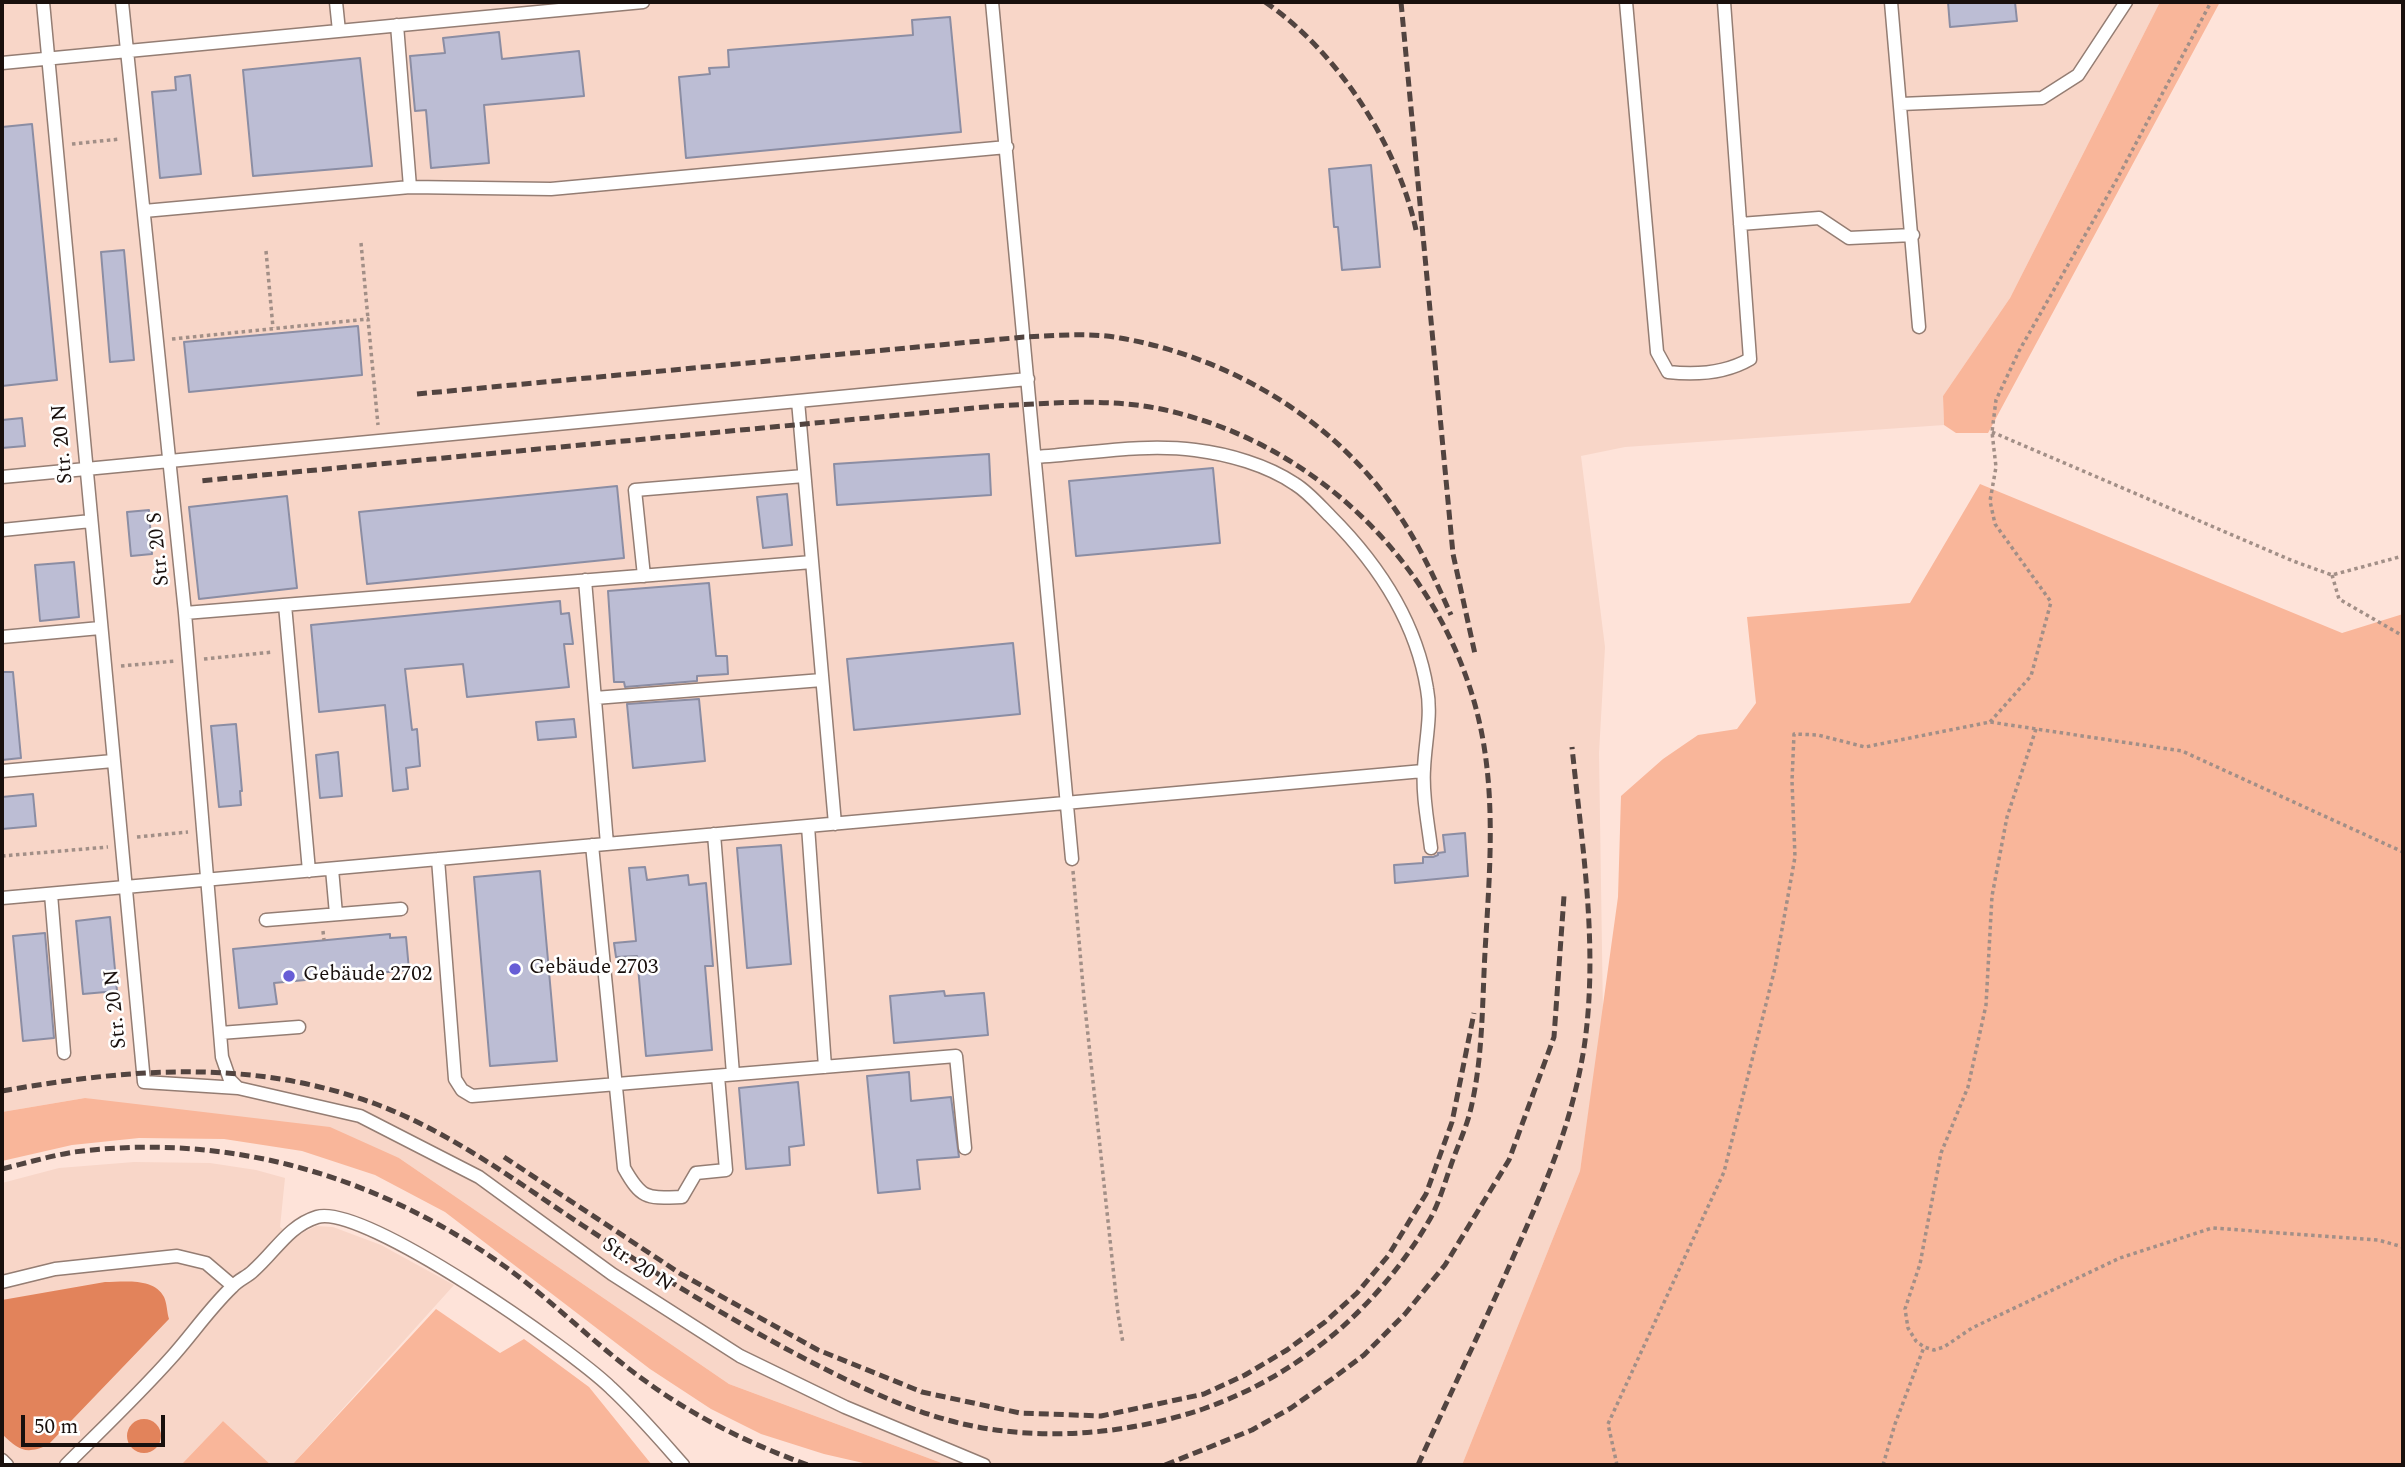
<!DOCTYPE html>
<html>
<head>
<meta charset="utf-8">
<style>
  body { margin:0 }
  #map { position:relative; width:2405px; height:1467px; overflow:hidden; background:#fee3d9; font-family:Spectral,serif }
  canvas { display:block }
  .frame { position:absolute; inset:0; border:4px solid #19100d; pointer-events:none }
  .scale { position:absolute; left:21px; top:1415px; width:144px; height:32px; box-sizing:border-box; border:4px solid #19100d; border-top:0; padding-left:9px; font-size:21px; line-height:24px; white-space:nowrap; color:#19100d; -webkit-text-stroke:5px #fff; paint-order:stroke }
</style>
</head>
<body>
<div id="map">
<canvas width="2405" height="1467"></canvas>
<div class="frame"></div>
<div class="scale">50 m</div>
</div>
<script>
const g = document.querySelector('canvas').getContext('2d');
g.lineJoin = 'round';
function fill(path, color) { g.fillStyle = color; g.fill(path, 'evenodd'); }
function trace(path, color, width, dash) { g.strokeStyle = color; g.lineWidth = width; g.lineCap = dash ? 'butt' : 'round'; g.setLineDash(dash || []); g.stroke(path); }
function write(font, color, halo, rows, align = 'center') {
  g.font = font + ' Spectral,serif'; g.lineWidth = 5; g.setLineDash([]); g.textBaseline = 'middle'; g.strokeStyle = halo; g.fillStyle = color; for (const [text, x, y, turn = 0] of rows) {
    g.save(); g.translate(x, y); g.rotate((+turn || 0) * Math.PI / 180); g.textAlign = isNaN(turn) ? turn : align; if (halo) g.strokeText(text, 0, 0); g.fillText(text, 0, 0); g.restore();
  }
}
fill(new Path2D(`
  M2,2H2160L2010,298L1943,396L1944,425L1625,447L1581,456L1605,647L1599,753L1603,1015L1580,1171L1462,1465H947L729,1384L399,1158L85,1098L2,1112Z
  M134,1162L210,1163L256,1170L285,1178L280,1227L294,1237L316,1226L333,1227L381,1245L454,1285L292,1465H271L223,1421L181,1465H2V1183L59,1168Z`), '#f8d6c8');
fill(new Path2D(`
  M2160,2H2220L1988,433H1956L1944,425L1943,396L2010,298Z
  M1980,484L2342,633L2403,614V1465H1462L1580,1171L1618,897L1621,796L1663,759L1698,735L1737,729L1756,703L1747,617L1910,603Z
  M85,1098L330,1127L399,1158L729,1384L947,1465H872L824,1454L761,1434L711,1409L650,1369L445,1212L375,1175L302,1151L224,1139L139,1138L72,1145L2,1161V1112Z
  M436,1309L500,1353L524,1339L589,1387L652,1465H292Z
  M223,1421L271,1465H181Z`), '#f9b69a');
fill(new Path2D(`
  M105,1282C123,1282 154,1277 164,1297C167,1303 167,1313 169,1319L48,1445C25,1455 19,1450 2,1434V1300Z
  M127 1436a17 17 0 1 1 34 0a17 17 0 1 1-34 0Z`), '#e2835b');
const building = new Path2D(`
  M1948,2H2015L2017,21L1950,27Z
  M950,17L961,132L686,158L679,77L710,74L709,68L729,67L728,50L913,35L912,20Z
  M499,32L502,59L579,51L584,96L484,105L489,163L431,168L426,110L415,111L410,56L445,53L443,38Z
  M360,58L372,166L253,176L243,70Z
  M190,75L201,174L160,178L152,92L176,90L175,77Z
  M32,124L57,380L2,386V127Z
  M1371,165L1380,267L1342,270L1338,227H1334L1329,169Z
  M124,250L134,360L110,362L101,252Z
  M358,326L362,375L189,392L184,342Z
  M22,418L25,446L2,448V420Z
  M989,454L991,495L837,505L834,464Z
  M1213,468L1220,543L1076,556L1069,481Z
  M617,486L624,558L367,584L359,512Z
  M787,494L792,545L763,548L757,497Z
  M287,496L297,588L199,599L189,507Z
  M149,510L152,554L131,556L127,512Z
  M74,562L79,617L40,621L35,565Z
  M709,583L716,656H727L728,674L697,676V681L625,687L624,682H614L608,591Z
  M560,601L561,614L569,613L573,644H564L569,687L467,697L463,664L405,669L412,730L417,729L420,766L406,768L408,789L393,791L385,705L319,712L311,625Z
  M1013,643L1020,714L854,730L847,659Z
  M2,672H13L21,758L2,760Z
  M699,699L705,761L633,768L627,704Z
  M574,719L576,737L538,740L536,722Z
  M236,724L242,791H240L241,805L219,807L211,726Z
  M338,752L342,796L320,798L316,755Z
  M33,794L36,826L2,829V797Z
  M1465,833L1468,876L1395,883L1394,865L1423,863V857H1433L1438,855V853L1445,852L1443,835Z
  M781,845L791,964L747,968L737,848Z
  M645,867L647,880L688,875L689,885L706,883L713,966H705L712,1050L646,1056L637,956L616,957L614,943L636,941L629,868Z
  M540,871L557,1061L490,1066L474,877Z
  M110,917L117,991L83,994L76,921Z
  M45,933L54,1038L23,1041L13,936Z
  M390,934V938L406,937L409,970L274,983L277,1004L239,1008L233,949Z
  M944,991L945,996L984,993L988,1035L894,1043L890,996Z
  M909,1072L911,1101L951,1097L959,1157L917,1160L920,1189L878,1193L867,1076Z
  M798,1082L804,1145L789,1147L790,1165L746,1169L739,1088Z`);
fill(building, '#bcbdd4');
trace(building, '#8b8da3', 2);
const service = new Path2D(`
  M43,2L144,1082L238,1088L360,1116L479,1177L612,1274L740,1356L845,1407L984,1465
  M122,2L185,613L222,1057L230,1080L238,1088
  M336,2L339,31
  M992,2L1072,859
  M1626,2L1657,352L1668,372C1695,375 1726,373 1750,359L1724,2
  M1891,2L1919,327
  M397,25L410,187
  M2,63L643,2
  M1901,104L2042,98L2078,75L2126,2
  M144,211L410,187L551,189L1007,147
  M1740,224L1819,218L1849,238L1913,235
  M798,401L835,824
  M1035,457C1087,454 1142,443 1195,450C1228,454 1267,465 1295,484C1308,492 1319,505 1330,516C1378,564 1416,621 1427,689C1432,716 1425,742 1424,769C1422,795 1428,823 1431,848
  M2,477L1028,379
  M2,530L91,521
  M644,576L635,490L804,476
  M585,580L607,844
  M285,605L309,871
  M185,613L812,562
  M2,637L100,628
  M595,698L822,680
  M2,771L113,761
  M808,826L825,1067
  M714,834L733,1074
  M592,845L624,1168C642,1200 647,1198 682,1197L696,1173L726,1170L718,1076
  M438,859L455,1079L462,1090L472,1096L956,1056L965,1148
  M332,869L336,914
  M51,894L64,1053
  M2,898L1423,771
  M266,920L401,909
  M220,1033L299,1027
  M2,1282L55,1269L177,1256L206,1263L233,1286
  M2,1460L7,1465
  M66,1465C101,1430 137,1396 170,1359C191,1336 209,1309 232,1287C238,1280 247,1277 253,1271C275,1252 288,1226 317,1217C364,1203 573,1351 611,1388C637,1412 660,1439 683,1465`);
trace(service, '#947d73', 15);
trace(new Path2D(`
  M72,144L120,139
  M361,243L368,319
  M266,251L273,328
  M172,339L368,319L378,425
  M1992,432L2293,561L2332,575L2403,556
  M2332,575L2339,599L2403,636
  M204,659L273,652
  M121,666L176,661
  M1990,722L2031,676L2051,602L1995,524L1990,501L1996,467L1992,432L1996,400L2019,351L2117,179L2211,2
  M2036,729L2007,817L1992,896L1986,1005L1968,1087L1941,1153L1920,1264L1905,1309L1908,1328L1916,1341L1924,1347L1934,1350L1944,1347L1972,1328L2120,1258L2212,1228L2378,1240L2403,1247
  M137,837L188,832
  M2,856L108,847
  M1073,871L1084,998L1118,1314L1123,1343
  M323,931L324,940
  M1617,1465L1608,1424L1724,1172L1775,968L1795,857L1792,781L1794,734L1818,735L1865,747L1990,722L2182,751L2403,852
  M1883,1465L1895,1424L1924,1347`), '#a28f87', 3.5, [3.5, 3.5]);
trace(service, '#fff', 12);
trace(new Path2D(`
  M1265,2C1337,51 1398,145 1416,230
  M1401,2L1453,554L1475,654
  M417,394L1024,337C1055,336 1088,332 1120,338C1229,357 1334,419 1397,512C1419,544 1435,579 1451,615
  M2,1091C132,1068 256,1058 381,1106C455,1135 517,1182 582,1225C659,1276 737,1324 819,1366C864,1389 910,1411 959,1423C1038,1442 1126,1435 1203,1409C1300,1375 1379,1307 1430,1219C1439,1203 1444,1185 1450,1168C1456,1150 1464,1133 1469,1116C1483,1063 1482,1006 1485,952C1489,883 1495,814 1484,746C1458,585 1331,451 1174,412C1115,397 1056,403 996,406L199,481
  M504,1157L681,1274L818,1350L922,1392L1020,1413L1101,1416L1204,1394L1245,1375L1287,1350L1325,1322L1357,1293L1388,1256L1426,1194L1452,1122L1474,1013
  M2,1169C26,1163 50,1156 74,1152C228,1132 374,1175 500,1263C550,1298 594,1344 644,1380C694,1417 750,1444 808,1465
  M1165,1465L1252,1430L1291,1408L1332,1379L1364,1355L1405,1314L1445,1265L1509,1160L1554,1037L1564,896
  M1418,1465C1450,1394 1484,1324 1515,1253C1546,1184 1572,1123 1584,1048C1599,948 1582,846 1572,747`), '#524440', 5, [10, 5]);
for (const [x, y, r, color] of [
  [515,969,7,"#675dd6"],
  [289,976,7,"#675dd6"]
]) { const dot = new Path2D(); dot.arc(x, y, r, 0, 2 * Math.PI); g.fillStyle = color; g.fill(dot); trace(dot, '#fff', 2.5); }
write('21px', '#19100d', '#fff', [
  ["Str. 20 N",64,444,-95],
  ["Str. 20 S",160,549,-96],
  ["Str. 20 N",117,1009,-96],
  ["Str. 20 N",637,1266,34]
]);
write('21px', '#19100d', '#fff', [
  ["Gebäude 2703",529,969],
  ["Gebäude 2702",303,976]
], 'left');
</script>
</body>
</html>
